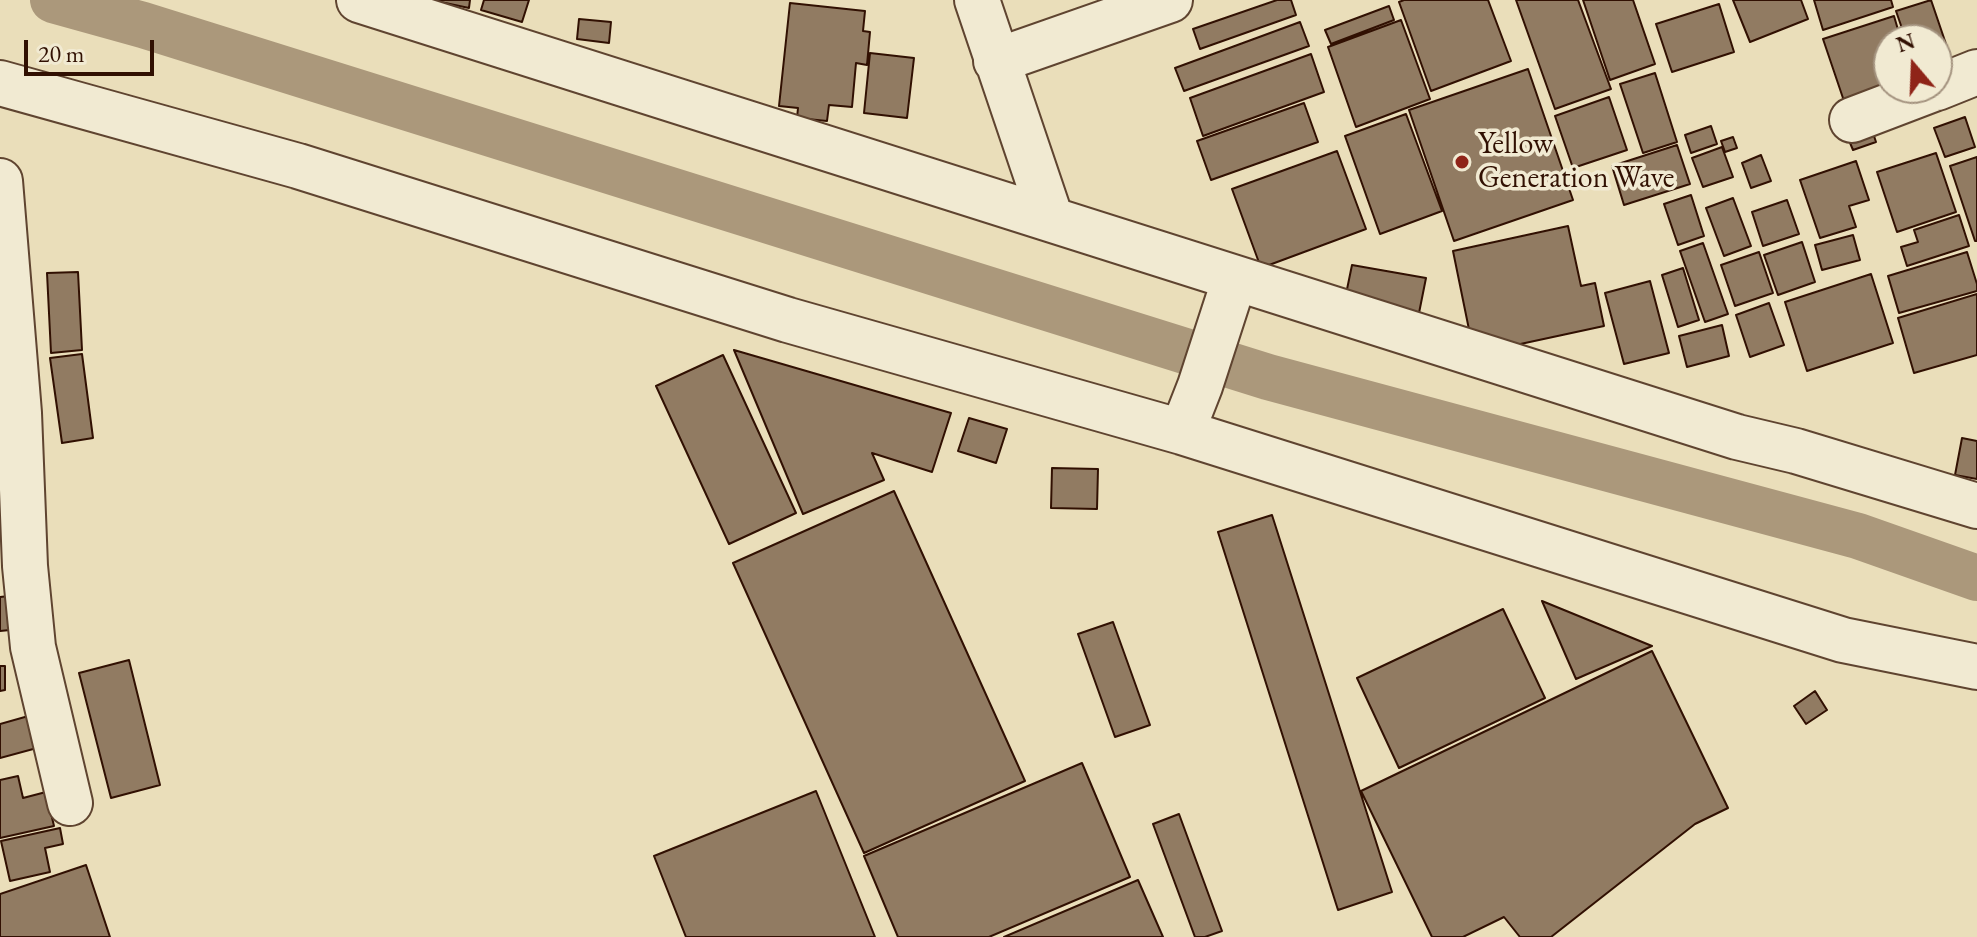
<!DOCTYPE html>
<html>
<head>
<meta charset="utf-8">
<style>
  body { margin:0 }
  #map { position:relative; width:1977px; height:937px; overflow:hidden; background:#eadeba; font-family:"EB Garamond",serif }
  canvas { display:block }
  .north { position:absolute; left:1873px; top:24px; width:80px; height:80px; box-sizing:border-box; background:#f1ead2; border:2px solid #a4937f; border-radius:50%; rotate:341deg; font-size:22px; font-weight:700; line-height:32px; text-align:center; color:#311002 }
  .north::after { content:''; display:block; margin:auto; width:28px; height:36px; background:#8f2418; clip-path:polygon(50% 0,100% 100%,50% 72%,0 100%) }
  .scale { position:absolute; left:24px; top:40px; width:130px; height:36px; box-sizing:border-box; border:4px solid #311002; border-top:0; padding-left:10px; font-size:24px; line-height:28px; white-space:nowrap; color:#311002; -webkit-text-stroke:6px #f1ead2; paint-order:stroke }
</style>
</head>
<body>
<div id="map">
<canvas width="1977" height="937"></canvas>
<div class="north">N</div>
<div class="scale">20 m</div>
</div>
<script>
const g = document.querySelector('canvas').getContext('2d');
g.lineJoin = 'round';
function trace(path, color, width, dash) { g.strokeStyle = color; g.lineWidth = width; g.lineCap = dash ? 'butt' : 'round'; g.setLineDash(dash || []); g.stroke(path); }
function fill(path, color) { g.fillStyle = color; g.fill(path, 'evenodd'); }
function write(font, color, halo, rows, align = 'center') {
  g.font = font + ' "EB Garamond",serif'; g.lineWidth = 7; g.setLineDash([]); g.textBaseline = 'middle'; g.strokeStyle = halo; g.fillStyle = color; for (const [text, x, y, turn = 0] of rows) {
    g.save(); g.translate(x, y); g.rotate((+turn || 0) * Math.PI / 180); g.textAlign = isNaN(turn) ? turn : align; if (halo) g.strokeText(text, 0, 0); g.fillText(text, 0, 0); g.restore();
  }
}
trace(new Path2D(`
  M53,0L143,25L1268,377L1858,536L1977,578`), '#ab987b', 46);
const building = new Path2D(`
  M431,0H470L469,8Z
  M484,0H529L522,22L481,10Z
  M1277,0H1291L1296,15L1200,49L1193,29Z
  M1404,0H1488L1511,61L1431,91L1399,2Z
  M1516,0H1578L1611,89L1555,109Z
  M1583,0H1633L1655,64L1610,80Z
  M1733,0H1801L1808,19L1750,42Z
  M1814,0H1891L1893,7L1823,30Z
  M1931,0L1947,47L1937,50V40H1906L1896,11Z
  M790,3L865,11L863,31L870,32L867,65L856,63L852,107L829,105L827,121L797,118L798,108L779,106Z
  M1719,4L1734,52L1672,72L1656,24Z
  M1389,6L1394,20L1331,44L1325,30Z
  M1894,16L1901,40H1889V88L1845,104L1823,39Z
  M579,19L611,22L609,43L577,39Z
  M1401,20L1430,99L1356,127L1328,47Z
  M1300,22L1309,46L1184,91L1175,68Z
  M870,53L914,58L907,118L864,113Z
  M1311,54L1324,92L1203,136L1190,98Z
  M1528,69L1573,200L1454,241L1409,110Z
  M1655,73L1677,142L1643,153L1620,84Z
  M1609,97L1627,150L1573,168L1555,116Z
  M1304,103L1318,142L1211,180L1197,141Z
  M1406,114L1442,211L1380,234L1345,136Z
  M1965,117L1975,147L1945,157L1934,128Z
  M1711,126L1717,144L1691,153L1685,135Z
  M1872,130L1876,142L1853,150L1848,138Z
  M1733,137L1737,148L1725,152L1721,141Z
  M1677,145L1690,184L1624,205L1612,166Z
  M1722,147L1733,177L1703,187L1692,158Z
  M1337,151L1366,229L1261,268L1232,189Z
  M1936,153L1956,212L1897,232L1877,172Z
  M1761,155L1771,181L1751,188L1742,163Z
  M1977,157V241H1975L1950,166Z
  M1856,161L1869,200L1849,206L1856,227L1820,238L1800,180Z
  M1691,195L1704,236L1678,245L1664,204Z
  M1733,198L1751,246L1724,256L1706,208Z
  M1787,200L1799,234L1763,246L1752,212Z
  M1959,215L1969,246L1907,266L1901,247L1918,242L1914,230Z
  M1568,226L1581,286L1595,283L1604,326L1474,354L1453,251Z
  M1853,235L1860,260L1822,270L1815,245Z
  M1802,242L1815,282L1778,295L1764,255Z
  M1703,243L1728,314L1705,322L1680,251Z
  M1759,252L1773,293L1735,306L1721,265Z
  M1967,252L1977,284V291L1899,313L1888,276Z
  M1352,265L1426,278L1419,313L1345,299Z
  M1683,268L1699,320L1678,327L1662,275Z
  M78,272L82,350L51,353L47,273Z
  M1871,274L1893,343L1807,371L1785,302Z
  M1650,281L1669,353L1624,364L1605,293Z
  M1977,294V355L1914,373L1898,318Z
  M1769,303L1784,345L1750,357L1736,315Z
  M1722,325L1729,356L1687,367L1679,336Z
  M734,350L951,413L932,472L872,453L884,480L803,514Z
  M82,354L93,438L62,443L50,358Z
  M723,355L796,513L729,544L656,386Z
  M969,418L1007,429L996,463L958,451Z
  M1962,438L1977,441V479L1955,475Z
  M1052,468L1098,469L1097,509L1051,508Z
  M894,491L1025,781L864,853L733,563Z
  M1272,515L1392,892L1338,910L1218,532Z
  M9,596L10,630L0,631V597Z
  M1542,601L1652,646L1576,679Z
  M1503,609L1545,698L1399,768L1357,678Z
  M1113,622L1150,725L1115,737L1078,634Z
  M1652,651L1728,808L1695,824L1551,937H1520L1504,917L1463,937H1432L1361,791Z
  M129,660L160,785L111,798L79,673Z
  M0,666H5V690L0,691Z
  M1815,691L1827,710L1806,724L1794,706Z
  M39,713L48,745L0,758V724Z
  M1082,763L1130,877L989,937H898L864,856Z
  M18,776L23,798L46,792L54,826L0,838V780Z
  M816,791L875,937H686L654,856Z
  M1179,814L1222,931L1205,937H1195L1153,824Z
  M60,828L63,844L45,848L50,872L10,881L1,841Z
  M86,865L110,937H0V894Z
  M1138,880L1163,937H1004Z`);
fill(building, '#917b62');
trace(building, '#311002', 2);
const street = new Path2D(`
  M359,0L1737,437L1796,451L1977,506
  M977,0L1051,219
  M996,61L1170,0
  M0,83L298,166L788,320L1182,432L1843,640L1977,667
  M1937,88L1977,72
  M1852,120L1936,88
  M0,181L19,413L25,566L33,647L70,803
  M1182,432L1200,386L1235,278`);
trace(street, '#5f4430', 48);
trace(street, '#f1ead2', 44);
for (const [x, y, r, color] of [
  [1462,162,8,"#8f2418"]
]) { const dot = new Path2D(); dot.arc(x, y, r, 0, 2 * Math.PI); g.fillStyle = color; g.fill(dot); trace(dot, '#f1ead2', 3); }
write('30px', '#311002', '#f1ead2', [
  ["Yellow",1478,145],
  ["Generation Wave",1478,179]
], 'left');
</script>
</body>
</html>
